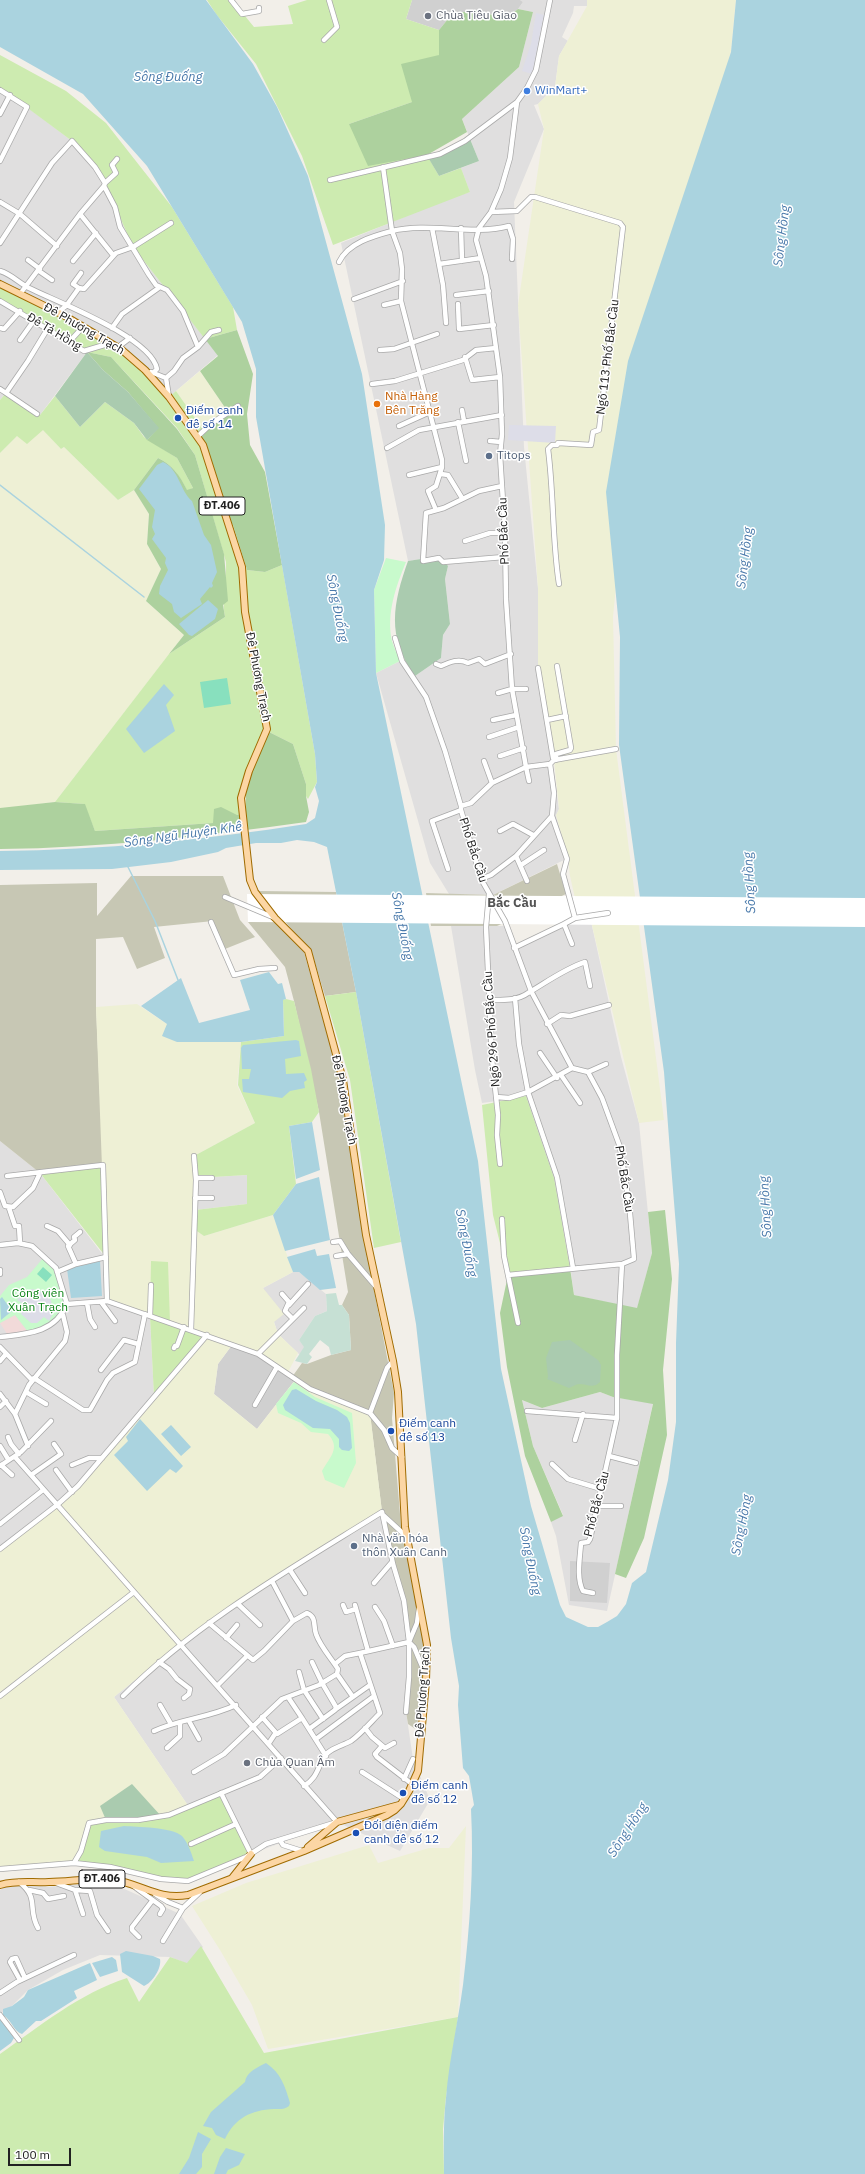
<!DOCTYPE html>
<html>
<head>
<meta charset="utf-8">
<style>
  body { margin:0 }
  #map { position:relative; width:865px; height:2174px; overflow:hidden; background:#f2efe9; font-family:"IBM Plex Sans",sans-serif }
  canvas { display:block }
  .scale { position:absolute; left:8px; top:2148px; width:63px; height:18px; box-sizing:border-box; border:2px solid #222; border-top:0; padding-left:5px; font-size:12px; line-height:14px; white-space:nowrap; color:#222; -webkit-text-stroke:3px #fff; paint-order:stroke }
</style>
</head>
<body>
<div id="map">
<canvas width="865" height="2174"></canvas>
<div class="scale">100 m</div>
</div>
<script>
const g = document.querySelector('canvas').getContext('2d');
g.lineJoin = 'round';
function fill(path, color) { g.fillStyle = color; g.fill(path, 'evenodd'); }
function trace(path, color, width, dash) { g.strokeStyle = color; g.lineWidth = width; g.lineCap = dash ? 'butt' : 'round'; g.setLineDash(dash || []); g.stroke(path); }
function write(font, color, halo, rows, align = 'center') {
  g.font = font + ' "IBM Plex Sans",sans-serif'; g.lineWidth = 3; g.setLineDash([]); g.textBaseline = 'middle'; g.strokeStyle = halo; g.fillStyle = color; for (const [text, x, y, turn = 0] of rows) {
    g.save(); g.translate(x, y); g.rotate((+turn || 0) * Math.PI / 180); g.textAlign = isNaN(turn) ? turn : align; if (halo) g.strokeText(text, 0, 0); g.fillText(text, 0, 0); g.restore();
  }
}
fill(new Path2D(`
  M520,0H587V6H574L573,13L562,37L568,41L559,56L555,87L538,104L534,105L544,129L514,202L524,447L538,588V668L559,809L556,816L568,858L493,895L449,894L430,863L376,673L400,661L415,676L441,658L443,635L450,624L445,579L448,566L440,556L408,561L341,243L450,198L470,192L461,168L479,161L462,119L519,67L533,12L518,9L523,2Z
  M0,93L27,107L72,141L105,183L133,247L218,355L169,397L0,284Z
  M0,301L87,352L40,415L6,393L0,400Z
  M590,917L621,1057L639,1123L652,1253L637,1309L574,1295L567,1244L526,1097L482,1103L475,1070L451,926H509L515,945L575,918Z
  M0,1141L40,1173L150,1316L154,1397L57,1505L0,1549Z
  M247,1175V1204L195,1210L196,1178Z
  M293,1272H299L326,1294L327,1311L315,1316L299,1340L305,1347L300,1355L278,1334L263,1288Z
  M600,1392L613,1397L653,1403L607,1611L569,1605L556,1536L551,1522L563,1515L533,1446L522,1400L542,1408Z
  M382,1515L404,1601L409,1642L406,1712L413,1759L430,1800L400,1851L337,1822L251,1854L189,1807L114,1697L180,1644L272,1581Z
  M12,1882L48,1887L85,1884L120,1887L180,1914L203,1947L188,1964L170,1957L100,1955L63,1970L28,1990L12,2006L0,2014V1890Z`), '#e0dfdf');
fill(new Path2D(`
  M15,1315L29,1333L7,1334L0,1323Z`), '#f2dad9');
fill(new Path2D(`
  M412,0H520L523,2L518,9L505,19L476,10L452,14L439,30L406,19Z
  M232,1345L258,1354L296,1379L257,1429L214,1394L218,1364Z
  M570,1561L610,1563L607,1603L570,1601Z`), '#d0d0d0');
fill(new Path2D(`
  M557,864L566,894L497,926H431L426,893L493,895Z
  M131,876H223L240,920L255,937L225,949L213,921L154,927L165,958L137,969L123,937L96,939V1007L103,1165L40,1173L0,1141V885L97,883V916Z
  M259,891L336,892L356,992L325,996L312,953Z
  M248,922H275L304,952L340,1080L375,1295L394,1393L392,1418L401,1526L425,1646L417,1730L408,1724L406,1712L409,1642L404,1601L382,1512L370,1414L314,1391L292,1377L302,1363L307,1364L331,1355L351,1350L349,1315L342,1305L348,1292L319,1112L294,1001L285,967Z`), '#c7c7b4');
fill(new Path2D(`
  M587,0H736L731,51L626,484L613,617L616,749L664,1120L639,1123L590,917L579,916L570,876L568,858L556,815L559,809L554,760L538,668V588L518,305L544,129L538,104L555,87L559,56L587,6Z
  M200,371L228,412L204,431L176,391Z
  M43,429L61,449L64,447L118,500L134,490L149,514L147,544L161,569L146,601L184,635L55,802L0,809V453L17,436Z
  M137,1004L167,1024L177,1042H241L237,1085L255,1123L194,1156V1228L204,1236L273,1215L293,1272L263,1288L284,1314L274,1322L278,1334L298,1353L287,1374L258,1354L232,1345L218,1364L214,1394L257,1429L296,1379L314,1391L370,1413L382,1512L180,1644L114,1697L189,1807L169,1815L106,1820L81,1851L74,1863L0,1869V1549L72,1492L207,1336L107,1301L96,1007Z
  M466,1826L458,2017L268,2049L252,2005L220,1950L192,1906L246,1883L369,1845L378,1863L429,1848H449Z`), '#eef0d5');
fill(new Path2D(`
  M207,0H232L254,27L293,24L288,6L307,0H412L406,19L439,30V55L412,102L349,124L427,155L439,176L461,168L470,192L333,245L302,156L256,64L216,14Z
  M0,55L66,91L106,123L172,207L233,307L237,330L205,339L133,247L105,183L72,141L10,95L0,90Z
  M0,284L122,350L169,397L176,391L204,431L226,517L233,525L247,570L265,572L282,565L315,754L317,782L308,799L306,796V784L293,744L267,731L245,795L246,812L213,823L95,831L84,804L55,802L169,654L225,617C221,599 227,581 226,562L195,455L177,428L111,357L87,352L0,301Z
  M6,393L40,415L55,396L80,427L105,402L134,423L144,437L177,458L193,488L187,491C180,476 173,465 158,458L134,490L118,500L64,447L61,449L43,430L27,444L17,436L0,453V400Z
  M356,992L401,1242L374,1248L350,1080L325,996Z
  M286,999L294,1001L311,1069L319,1112L312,1122L289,1126L296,1184L273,1215L204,1236L194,1229L195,1210L247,1204V1175L196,1178L194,1156L255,1123L238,1085L241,1042L284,1036L283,1000Z
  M526,1096L554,1178L570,1268L508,1275L493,1215L482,1105Z
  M103,1165L106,1257L40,1173Z
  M151,1261L168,1262L170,1323L207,1335L154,1397L150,1316Z
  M221,1793L251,1854L188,1881L74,1863L81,1851L89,1823L169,1815Z
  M201,1946L264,2053L458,2017L446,2097L443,2129L444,2174H0V2054C40,2026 80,1993 127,1978L139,2002L170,1957L187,1963Z`), '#cdebb0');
fill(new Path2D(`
  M518,9L533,12L519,67L462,119L467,132L427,155L368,166L349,124L412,102L401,64L439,55V30L452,14L476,10L505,19Z
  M237,330L253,374L247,414L250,445L265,472L282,565L265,572L247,570L233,525L226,518L197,437L228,412L200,371L218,356L205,339Z
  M87,352L111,357L177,429L195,455L224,554L228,601L223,605L225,617L169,654L184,635L146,601L161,569L147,544L149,514L134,490L158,458C173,465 180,476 187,490L193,488L177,458L147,440L158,428L128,392L103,370Z
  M267,731L293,744L306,784V796L309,812L306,822C204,836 102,848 0,849V808L55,802L85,804L95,831L213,823L214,809L221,807L237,815L246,812V786Z
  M665,1210L672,1279L663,1370L667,1435L644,1538L626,1578L615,1574L653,1404L613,1397L600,1392L542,1408L522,1400L533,1446L563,1516L551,1522L525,1456L507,1367L500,1313L508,1275L570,1268L574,1295L637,1308L652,1253L648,1212Z`), '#add19e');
fill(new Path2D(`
  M336,1293L339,1305H342L349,1315L351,1350L331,1355L329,1347L320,1340L309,1354L312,1357L307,1364L295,1361L304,1347L299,1340L315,1316L327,1311L326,1294Z`), '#c6e0d4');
fill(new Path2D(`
  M470,139L479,161L439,176L429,159Z
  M87,352L103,370L128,392L159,428L147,440L134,423L105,402L80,427L55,396Z
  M440,556L448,566L445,579L450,624L443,635L441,658L415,676C386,637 393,603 408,561Z
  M570,1340L598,1360L601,1365L600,1382C593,1389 587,1384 579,1384C576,1384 572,1387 569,1388L547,1379L548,1377L546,1358L552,1342Z
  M132,1784L161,1816L106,1820L100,1806Z`), '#aacbaf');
fill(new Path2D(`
  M386,558L406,562C396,586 386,614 392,641C394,648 398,655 400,661L376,673L374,590Z
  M44,1257L56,1268L67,1304L53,1324L29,1333L15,1315L0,1323V1296L9,1285L27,1277Z
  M294,1382L315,1397L352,1413L356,1463L344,1488L325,1480L322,1471C330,1457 341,1448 328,1434L311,1432L301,1423L278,1413L276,1404Z`), '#c8facc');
fill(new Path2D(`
  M227,678L231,704L204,708L200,682Z
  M43,1267L52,1275L46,1282L37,1274Z`), '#88e0be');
fill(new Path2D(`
  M536,13L544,15L532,74L522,71L531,44Z
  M509,425L556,426L555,443L508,440Z
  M33,1289L41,1292L51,1300L53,1313L49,1321L44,1317L37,1323H31L21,1314L22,1303L17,1300L26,1291Z`), '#dddde8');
fill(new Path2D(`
  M0,0H206L253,64L277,107L308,176L362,374L385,525L384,560L374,590L376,673L478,1161L501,1369L531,1506L560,1605L566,1617L588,1627H598L607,1622L617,1616L626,1604L632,1583L646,1572L668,1480L676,1422V1343L679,1264L671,1165L664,1072L619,745L620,637L606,492L628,361L731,52L736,0H865V2174H444C444,2149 443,2124 446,2098C449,2060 458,2022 463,1985C470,1926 474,1868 471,1809L474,1805L469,1776L463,1768L458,1705L459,1686L451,1638L416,1324L356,992L327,847L314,842L297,840L281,843H256L226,848L218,852L171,862L112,869L0,870V851C103,850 204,840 306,824L315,818L319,801L315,787L317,782L315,754L256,417V369L242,322L147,166L83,94L0,47Z
  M163,462C179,469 180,491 192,501L204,535L211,545L217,572L212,583L213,586L211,588L210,587L200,599L202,604L181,618L174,612L172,604L159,594L160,586L168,570L165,563L166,558L152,539L155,534L152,527L155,510L139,489L157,465Z
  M208,600L218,609L215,619L192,636L189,635L179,624Z
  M164,684L174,695L166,705L175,731L144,753L126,729Z
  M269,972L278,984L282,983L286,999L283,1000L284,1036L241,1042H177L162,1036L167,1024L141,1006L181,978L199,1023L250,1010L240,980Z
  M296,1040L299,1041L301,1056L285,1059L286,1074L304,1073L307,1080L304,1082L305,1088L290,1091L282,1098L243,1092L242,1079H249L251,1069H242L241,1048L243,1045Z
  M312,1122L320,1170L296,1179L289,1126Z
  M319,1177L330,1240L285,1251L273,1215L296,1184Z
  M315,1249L317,1256L329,1254L336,1288L320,1290L299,1272H293L287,1257Z
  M100,1261L102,1296L71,1298L67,1269Z
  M2,1297L12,1311L1,1320L0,1299Z
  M296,1389L316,1401L337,1410L347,1417L350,1423L352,1448L349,1451L342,1450L339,1447V1439L330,1429L313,1428L285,1410L283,1405L292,1390Z
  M140,1419L183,1466L176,1473L170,1469L147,1491L114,1455L128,1441L126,1437Z
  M171,1425L191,1447L181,1456L161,1434Z
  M124,1826C137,1827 172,1827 182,1836C188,1843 191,1852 194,1861L161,1863L147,1857L105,1851L99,1847L101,1831Z
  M126,1951L153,1956L160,1959C162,1968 152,1983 144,1986L122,1972L120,1954Z
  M112,1957L116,1960L118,1971L100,1977L92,1963Z
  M90,1963L97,1980L74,1991L77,1998L41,2021H36L22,2034C14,2032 11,2019 3,2015V2009L12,2006L24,1997L28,1990Z
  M0,2019L14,2038L11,2043L0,2051Z
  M266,2063C281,2073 285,2086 290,2103L289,2106C284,2110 280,2109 274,2109C251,2110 235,2118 225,2139L216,2135L212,2128L203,2126L211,2112L245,2082C246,2072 258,2067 266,2063Z
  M198,2132L211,2139L202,2154V2167L196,2174H179L189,2158Z
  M226,2148L245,2154L239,2165L228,2170L226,2174H214L220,2157Z`), '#aad3df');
fill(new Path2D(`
  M247,894L865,898V927L248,922Z`), '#fff');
trace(new Path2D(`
  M0,485L144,597
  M128,867L155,921L178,980`), '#aad3df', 1.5);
const minor = new Path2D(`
  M231,0L242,14L259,11V8
  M550,0L536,70L527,88L517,102L510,158L501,189L491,212L479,228L476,240L486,276L500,377L502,434L500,455L505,533L506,599L512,689L526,767L492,783L471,803L461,806V810L481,879L505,921L531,991L572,1068L588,1072L602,1098L620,1147L629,1202L634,1259L622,1264L617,1355V1418L590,1539L588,1542L581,1543C580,1558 576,1578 583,1591L593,1593
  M324,40L337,27L329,0
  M0,90L27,107L0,161
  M0,114L10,95
  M330,180L440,154L465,141L517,102
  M105,183L116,173L112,165L117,159
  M0,202L20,214L57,246
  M491,212L517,211L531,197H535L620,223L623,227L599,430L593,432L591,445L558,443L557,445H552L548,449C554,494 552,539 559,584
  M80,214L113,255
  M432,228L443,285L446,323
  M461,228L462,261
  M0,243L52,163L72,141L95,167L105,183L104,186L115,207L120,227L149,275L156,285L167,290L183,311L198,347
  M28,260L40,269
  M73,261L96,233
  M339,262C348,243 373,236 392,231L383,167
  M439,264L481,258
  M0,271C11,274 19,283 29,288C57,302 151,337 157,369L153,373
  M39,271L52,280
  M79,288L73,284L81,273
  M20,294L80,214L104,186
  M456,295L489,291
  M354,299L403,281
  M0,301L84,351L111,343
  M458,304L459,329L494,325
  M384,305L401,301
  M57,313L66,306L79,288L84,289L116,253L133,247L171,223
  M0,328L4,329L20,311
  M112,328L122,314L160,287
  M20,340L35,319
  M69,342L83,327
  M118,347L130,338
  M380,350L394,349L437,334
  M465,357L472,380L500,377
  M151,372L166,378
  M372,384L395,381L463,360L476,350L496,348
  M0,389L6,393L28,361L48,328
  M6,393L37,414
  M169,397L166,378L174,371L183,358L198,347L211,332L219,330
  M462,410L464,421
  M458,422L466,461
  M399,426L430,412
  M197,437L212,423L238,406
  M490,441L501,442
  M387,448L419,430L502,415
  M441,474L448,475L462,498
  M409,475L442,467
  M502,486L479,491L444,508L426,513L423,561L439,558L443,562L504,557
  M436,510L428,491L436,486L442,467V460L401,301L402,269L400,253L392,231C430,222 472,236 509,226L513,239L512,259
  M465,541L490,533H505
  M395,638L402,661L426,697L445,751L461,806
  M436,664L441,666C450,662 459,658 468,663L479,659L485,664L511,654
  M538,668L553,758
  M498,693L512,689H526
  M493,720L516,715
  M547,720L566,716
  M489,737L519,727
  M500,756L524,748
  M556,760V754L570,750L571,748L557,666
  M484,761L492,783
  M529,781L526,767L550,764L554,760L616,749
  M552,816L567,859L563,874L575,918
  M500,831L513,824L533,835
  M516,856L527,881
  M521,865L544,850
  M448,869L432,821L461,810
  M481,879L491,875L516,856L552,816L554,793L550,764
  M489,894L486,927L492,1059L498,1115L497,1135L500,1164
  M225,897L275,918
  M211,922L234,975L259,969L275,968
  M564,924L575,918L608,913
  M514,948L564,924L572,944
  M489,1000C502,1000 517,1001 528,993C547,982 564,969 585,962L590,986
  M547,1024L561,1015L570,1016L609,1005
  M540,1053L557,1078
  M572,1068L528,1092L557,1177L573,1268
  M588,1072L606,1064
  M561,1075L580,1103
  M496,1097L509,1098L528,1092L519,1044L515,998
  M7,1176L103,1165L107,1301
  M196,1178H212
  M0,1192L5,1206L13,1207L33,1188L40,1173
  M195,1198H212
  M9,1208L15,1226H19L20,1243
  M502,1219L504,1256L518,1323
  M47,1226L58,1231L70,1245
  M333,1242L340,1241L348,1254
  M0,1245L18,1243L32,1246L56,1268L67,1304
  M336,1256L348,1254L378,1289
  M76,1264L68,1246L75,1240L74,1237L80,1232
  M0,1270V1274
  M57,1272L76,1264L106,1257
  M508,1275L622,1264
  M282,1294L289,1302L285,1311L293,1319
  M101,1302L115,1321
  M87,1303L90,1319L95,1327
  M289,1305L308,1284
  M150,1316L151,1285
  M191,1330L196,1180L194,1156
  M0,1337C27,1334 55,1333 67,1304L107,1301L258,1354L310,1389L370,1413L384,1430L392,1448L402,1457
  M0,1347L32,1380
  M174,1348L175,1346H177L184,1327
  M258,1354L304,1308
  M0,1361L6,1354
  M101,1370L124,1340L138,1344
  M34,1378L83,1410H90L107,1380L113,1373L135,1362L145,1314
  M26,1392L46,1404
  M0,1394L15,1414L28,1446
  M255,1405L277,1367
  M0,1407L6,1401
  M527,1411L617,1418
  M370,1413L387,1368L393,1361
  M15,1414L29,1385L65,1341L67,1332L63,1315
  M8,1437L11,1444L19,1454
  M575,1440L583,1414
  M0,1446L8,1459
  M609,1456L636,1463
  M552,1464L568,1479L601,1489
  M1,1465L12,1475
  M72,1465L89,1458H102
  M0,1466L21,1452L51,1421
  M56,1470L72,1492
  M31,1475L61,1454L54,1444
  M597,1506H621
  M383,1515L407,1537
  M0,1524L43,1490
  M0,1549L57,1505L78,1486L207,1335
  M290,1570L305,1593
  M272,1581L293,1621L307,1613C317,1617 313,1626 316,1634C320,1646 331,1658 338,1669L337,1674L353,1697
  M374,1583L392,1562
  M238,1604L260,1625
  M343,1605L346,1612L356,1609
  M355,1605L368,1651
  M375,1607L384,1621L393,1646
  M209,1623L253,1660L264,1651L293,1621
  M226,1638L237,1625
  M409,1642L417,1623L419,1608
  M159,1662L169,1669L177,1679L190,1689L189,1694L184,1698
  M335,1664L345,1656L360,1653
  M299,1672L304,1690L323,1719
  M218,1685L247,1656
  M0,1696L134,1592
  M123,1696C198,1621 292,1568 382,1512L393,1564L404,1601L409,1642V1677L406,1712
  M288,1697L302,1718
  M160,1705L171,1724
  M336,1709L370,1685
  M262,1717L277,1734L302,1718L326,1756
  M189,1721L199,1739
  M365,1728L372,1737L385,1748L394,1743
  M309,1729L335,1710L336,1707L322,1683L312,1662
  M154,1731C179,1719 209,1718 236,1705
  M316,1739L374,1696
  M269,1743L275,1734
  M382,1746L375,1754L377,1757L412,1784
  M167,1748L180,1736V1723
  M194,1772L224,1754L282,1699L319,1685L337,1674
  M362,1772L404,1799
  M404,1779L413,1759
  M304,1786C316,1779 317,1770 323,1759C327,1749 342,1746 351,1741C361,1734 371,1722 380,1713L360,1653L409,1642L414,1647L425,1673
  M221,1793L251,1854
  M280,1840L283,1845L302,1851
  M191,1844L236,1824
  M74,1863L81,1851L89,1823L106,1820H138L169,1815L260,1777L281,1758
  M0,1869L74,1863L110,1867L161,1879L188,1881L246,1857L266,1844L337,1822L15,1457
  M19,1882C40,1898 27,1909 38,1928
  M56,1883L75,1890L83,1914
  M132,1885L161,1906L163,1909L160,1914
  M29,1890L43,1893L48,1899L64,1896
  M75,1890L90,1891L97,1915L108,1931
  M155,1894L168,1902L183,1908
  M139,1937L132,1930V1927L152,1901
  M163,1941L183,1908L200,1892
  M20,1980L10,1962L12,1959L16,1958L25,1978
  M0,1993L17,1982L74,1955
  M0,2015L19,2040`);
const major = new Path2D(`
  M0,284L65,316L122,350L145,370L169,397L203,445L242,567L245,612L267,729L249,771L241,798L250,880L255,892L275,918L308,951L343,1080L366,1235L393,1361L398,1392L405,1527L427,1645L426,1681L418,1771L409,1791L401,1804L395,1810L387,1815L304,1851L188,1895C157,1900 142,1884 114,1880C92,1877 70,1882 49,1882C32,1883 17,1880 0,1885
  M308,1847L337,1822L399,1805
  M232,1878L251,1854`);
trace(minor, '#a9a9a9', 6);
trace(major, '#a06b00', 8);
trace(minor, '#fff', 4.5);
trace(major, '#fcd6a4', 6);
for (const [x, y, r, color] of [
  [428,16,4,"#6b7280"],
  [527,91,4,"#3f7fe0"],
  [377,404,4,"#e8710a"],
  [178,418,4,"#1a4fb4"],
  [489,456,4,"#5c6f8a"],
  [391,1431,4,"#1a4fb4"],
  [354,1546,4,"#5c6f8a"],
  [247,1763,4,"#6b7280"],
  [403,1793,4,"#1a4fb4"],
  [356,1833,4,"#1a4fb4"]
]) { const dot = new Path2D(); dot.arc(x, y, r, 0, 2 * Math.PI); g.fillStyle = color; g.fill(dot); trace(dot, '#fff', 1.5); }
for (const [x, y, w] of [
  [222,506,46],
  [102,1879,46]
]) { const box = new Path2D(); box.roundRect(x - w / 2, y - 9, w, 18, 3); g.fillStyle = '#fff'; g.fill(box); trace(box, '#222', 1); }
write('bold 11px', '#222', null, [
  ["ĐT.406",222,506],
  ["ĐT.406",102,1879]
]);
write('12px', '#5b616d', '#fff', [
  ["Chùa Tiêu Giao",436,16],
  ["Chùa Quan Âm",255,1763]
], 'left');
write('12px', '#366cbe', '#fff', [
  ["WinMart+",535,91]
], 'left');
write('12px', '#222', '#fff', [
  ["Đê Phương Trạch",84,329,30],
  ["Đê Tả Hồng",54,332,31],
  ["Ngõ 113 Phố Bắc Cầu",608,357,-83],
  ["Phố Bắc Cầu",504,531,-92],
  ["Đê Phương Trạch",258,677,79],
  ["Phố Bắc Cầu",473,850,72],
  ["Ngõ 296 Phố Bắc Cầu",492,1029,-94],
  ["Đê Phương Trạch",344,1100,79],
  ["Phố Bắc Cầu",624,1179,81],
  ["Phố Bắc Cầu",597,1504,-75],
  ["Đê Phương Trạch",423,1692,-86]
]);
write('12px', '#c56008', '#fff', [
  ["Nhà Hàng",385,397],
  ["Bên Trăng",385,411]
], 'left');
write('12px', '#164399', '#fff', [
  ["Điếm canh",186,411],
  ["đê số 14",186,425],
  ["Điếm canh",399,1424],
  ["đê số 13",399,1438],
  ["Điếm canh",411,1786],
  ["đê số 12",411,1800],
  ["Đối diện điếm",364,1826],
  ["canh đê số 12",364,1840]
], 'left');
write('12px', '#4e5e75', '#fff', [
  ["Titops",497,456],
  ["Nhà văn hóa",362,1539],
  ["thôn Xuân Canh",362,1553]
], 'left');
write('12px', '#0c8416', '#fff', [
  ["Công viên",38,1294],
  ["Xuân Trạch",38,1308]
]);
write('italic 13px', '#4a7aab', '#fff', [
  ["Sông Đuống",168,77],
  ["Sông Hồng",782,236,-83],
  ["Sông Hồng",745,558,-83],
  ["Sông Đuống",337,608,79],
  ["Sông Ngũ Huyện Khê",183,835,-8],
  ["Sông Hồng",750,883,-93],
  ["Sông Đuống",402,926,79],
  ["Sông Hồng",766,1207,-93],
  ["Sông Đuống",466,1243,79],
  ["Sông Hồng",742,1525,-79],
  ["Sông Đuống",530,1561,79],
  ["Sông Hồng",628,1830,-57]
]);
write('bold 13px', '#555', '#fff', [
  ["Bắc Cầu",512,903]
]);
</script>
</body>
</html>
